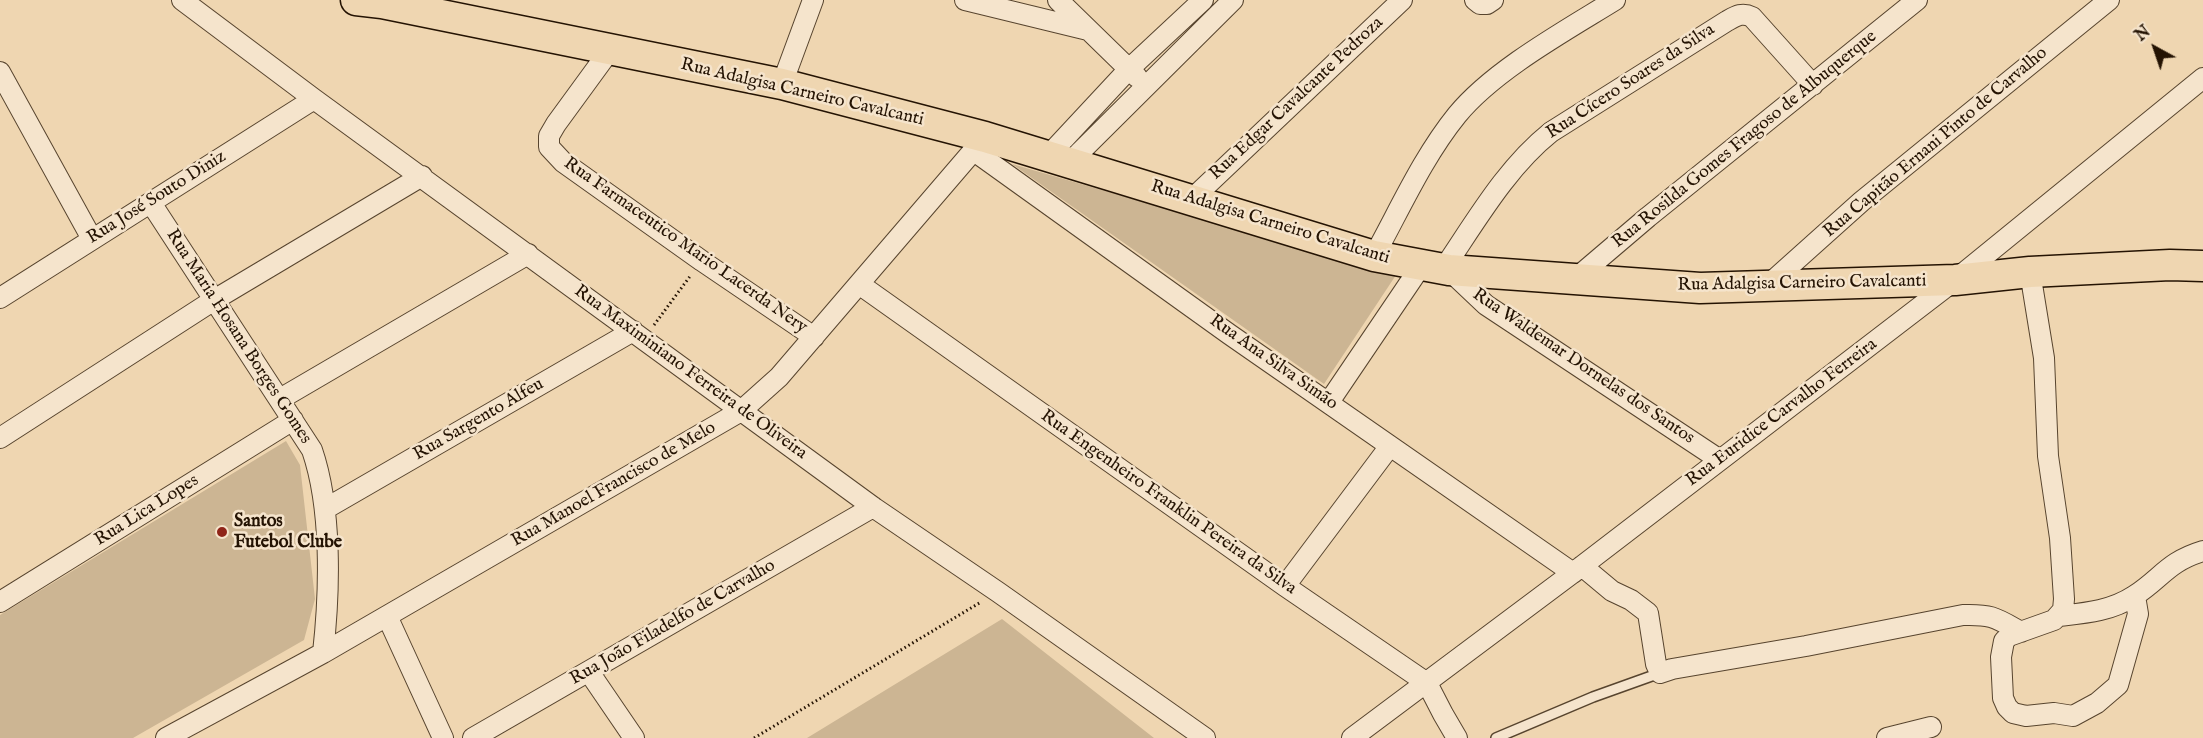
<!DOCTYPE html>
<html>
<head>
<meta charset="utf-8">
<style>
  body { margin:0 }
  #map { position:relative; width:2203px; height:738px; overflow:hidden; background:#efd6b1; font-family:"IM FELL English",serif }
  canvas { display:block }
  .north { position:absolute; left:2125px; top:18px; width:60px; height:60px; -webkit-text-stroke:4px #f5e4cc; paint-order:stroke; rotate:320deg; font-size:16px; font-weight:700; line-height:24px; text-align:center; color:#241303 }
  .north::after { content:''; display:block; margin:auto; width:21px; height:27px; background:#241303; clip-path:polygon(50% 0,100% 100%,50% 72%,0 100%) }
</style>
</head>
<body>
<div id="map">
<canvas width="2203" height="738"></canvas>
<div class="north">N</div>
</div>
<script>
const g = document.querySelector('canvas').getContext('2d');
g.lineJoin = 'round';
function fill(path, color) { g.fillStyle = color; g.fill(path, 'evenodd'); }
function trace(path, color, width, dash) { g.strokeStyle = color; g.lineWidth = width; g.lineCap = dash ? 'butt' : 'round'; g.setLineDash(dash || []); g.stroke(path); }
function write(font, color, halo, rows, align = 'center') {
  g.font = font + ' "IM FELL English",serif'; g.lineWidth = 5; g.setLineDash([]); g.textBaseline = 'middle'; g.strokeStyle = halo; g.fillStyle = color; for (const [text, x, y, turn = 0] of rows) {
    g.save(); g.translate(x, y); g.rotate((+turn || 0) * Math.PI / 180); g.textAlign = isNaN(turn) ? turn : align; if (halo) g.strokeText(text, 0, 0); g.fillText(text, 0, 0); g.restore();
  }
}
fill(new Path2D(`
  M1012,164L1396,275L1324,384Z
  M286,441L300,465L315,599L304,640L133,738H0V615Z
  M1002,619L1154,738H807Z`), '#ccb593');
const lane = new Path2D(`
  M1496,738L1593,697L1660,673`);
const street = new Path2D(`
  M182,0L314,99L873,507L998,592L1205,738
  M965,0L1088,30
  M1058,0L1137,77
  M1475,0L1480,4H1487L1493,0
  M610,50L556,124L549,136V147L563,162L702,261L814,337
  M0,72L92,239
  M782,84L813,0
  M974,151L1229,334L1573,573
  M1048,156L1129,69L1203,0
  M1070,162L1233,0
  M1192,199L1402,0
  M151,203L312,450C332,508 330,591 323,653
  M1374,256C1400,209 1423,157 1457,115C1494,70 1565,31 1615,0
  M1444,268C1476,221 1506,168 1551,132L1727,21C1736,16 1742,12 1752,17L1813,85
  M1449,270L1486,305L1720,460
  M2030,272L2044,358L2048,456L2060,538L2064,599L2063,610L2054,620L2009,636L2004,641L2001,657L2003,698L2007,707L2013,713L2026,716L2054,713L2073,716L2097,703L2118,685L2138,614L2135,596
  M1574,280L1648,217L1917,0
  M859,284L1285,586L1427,683L1443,714L1457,738
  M1766,287L1862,201L2109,0
  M0,298L314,99
  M280,399L528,254
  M1329,402L1421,266
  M0,438L214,300L422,176
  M325,509L633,331
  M1582,566L1612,591L1631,600L1648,613L1656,664L1660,673L1672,669L1806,646L1963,615C1992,614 1996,618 2021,632
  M1285,586L1390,446
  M0,602L293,420
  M387,616L443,738
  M2059,616C2086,613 2111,611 2134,596C2162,578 2167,562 2203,551
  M589,672L634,738
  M166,738L323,653L741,411L779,377L985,137
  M473,738L873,507
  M1352,738L1582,566L1955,280L2203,78
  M1887,738L1931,727`);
const primary = new Path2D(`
  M356,0L382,3L782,84L985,137L1374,256L1449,270L1700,288L1955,280L2030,272L2170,265L2203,266`);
trace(lane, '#57442e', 12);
trace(street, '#57442e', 22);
trace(primary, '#241303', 33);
trace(new Path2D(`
  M654,325L691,275
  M754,738L981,602`), '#241303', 3, [1.5, 3]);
trace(lane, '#f5e4cc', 9);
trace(street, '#f5e4cc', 20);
trace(primary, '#efd6b1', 30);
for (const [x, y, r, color] of [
  [222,532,6,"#8f2418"]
]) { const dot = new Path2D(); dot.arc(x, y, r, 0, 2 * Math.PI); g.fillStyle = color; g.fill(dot); trace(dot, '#f5e4cc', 2); }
write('18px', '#241303', '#f5e4cc', [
  ["Rua Cícero Soares da Silva",1631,82,-33],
  ["Rua Adalgisa Carneiro Cavalcanti",802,93,13],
  ["Rua Edgar Cavalcante Pedroza",1297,99,-43],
  ["Rua Rosilda Gomes Fragoso de Albuquerque",1745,140,-39],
  ["Rua Capitão Ernani Pinto de Carvalho",1936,143,-40],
  ["Rua José Souto Diniz",157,198,-32],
  ["Rua Adalgisa Carneiro Cavalcanti",1270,223,17],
  ["Rua Farmaceutico Mario Lacerda Nery",685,246,35],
  ["Rua Adalgisa Carneiro Cavalcanti",1802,284,-1],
  ["Rua Maria Hosana Borges Gomes",238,337,57],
  ["Rua Ana Silva Simão",1273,363,35],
  ["Rua Waldemar Dornelas dos Santos",1583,367,34],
  ["Rua Maximiniano Ferreira de Oliveira",690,373,36],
  ["Rua Euridice Carvalho Ferreira",1782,413,-37],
  ["Rua Sargento Alfeu",479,420,-30],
  ["Rua Manoel Francisco de Melo",614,485,-30],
  ["Rua Engenheiro Franklin Pereira da Silva",1168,503,35],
  ["Rua Lica Lopes",147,511,-32],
  ["Rua João Filadelfo de Carvalho",673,623,-30]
]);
write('bold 18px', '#241303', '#f5e4cc', [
  ["Santos",234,522],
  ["Futebol Clube",234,543]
], 'left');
</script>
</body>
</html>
